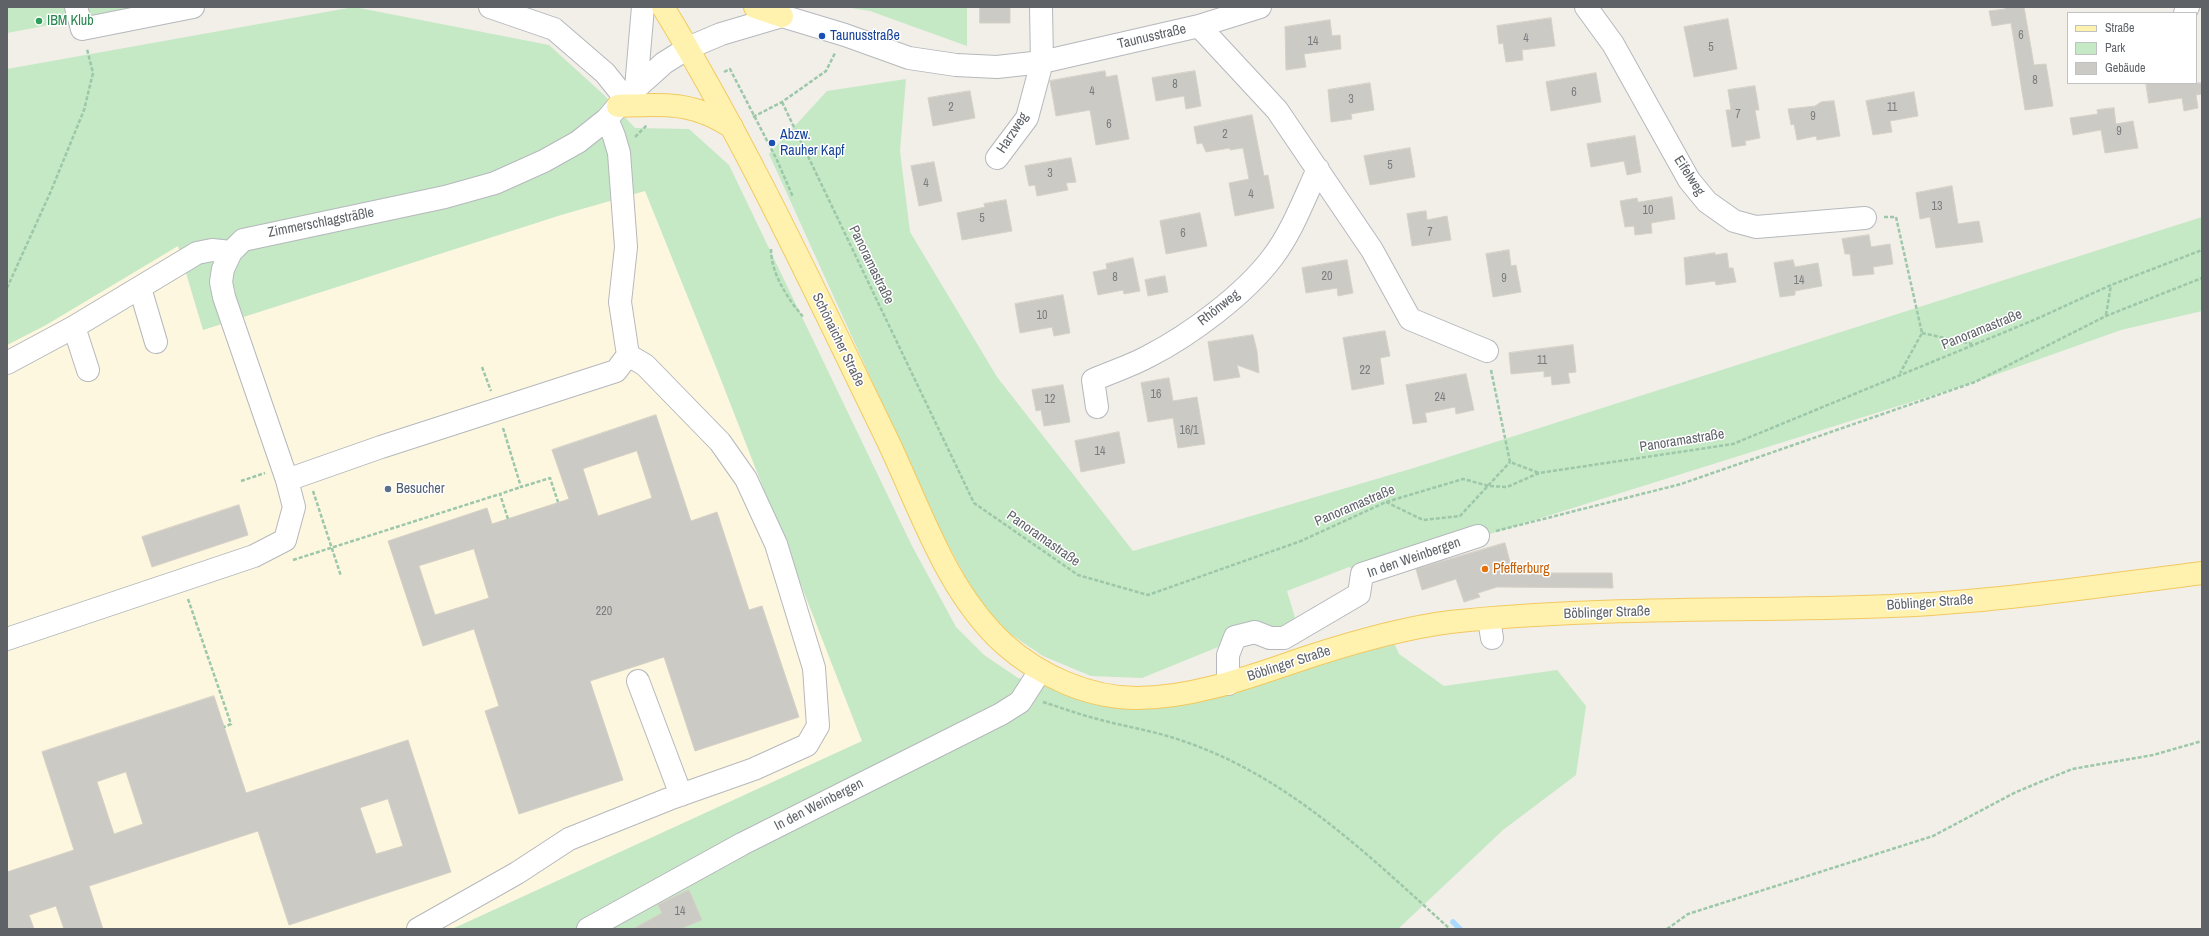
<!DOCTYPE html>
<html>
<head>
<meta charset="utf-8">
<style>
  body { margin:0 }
  #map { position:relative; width:2209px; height:936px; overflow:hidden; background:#f1efe8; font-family:"Archivo Narrow",sans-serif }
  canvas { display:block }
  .frame { position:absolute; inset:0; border:8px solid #5f6368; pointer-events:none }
  .legend { position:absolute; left:2067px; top:12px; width:130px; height:72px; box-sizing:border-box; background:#fff; border:1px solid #bfc1c3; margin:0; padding:5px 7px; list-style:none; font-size:12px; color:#5f6368 }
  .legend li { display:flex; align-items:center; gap:8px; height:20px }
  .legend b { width:20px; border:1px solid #bfc1c3 }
</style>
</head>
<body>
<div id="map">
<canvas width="2209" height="936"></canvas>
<div class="frame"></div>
<ul class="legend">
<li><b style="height:5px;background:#fff2af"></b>Straße</li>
<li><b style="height:11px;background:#c5e8c5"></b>Park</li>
<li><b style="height:11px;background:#cccac5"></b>Gebäude</li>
</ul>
</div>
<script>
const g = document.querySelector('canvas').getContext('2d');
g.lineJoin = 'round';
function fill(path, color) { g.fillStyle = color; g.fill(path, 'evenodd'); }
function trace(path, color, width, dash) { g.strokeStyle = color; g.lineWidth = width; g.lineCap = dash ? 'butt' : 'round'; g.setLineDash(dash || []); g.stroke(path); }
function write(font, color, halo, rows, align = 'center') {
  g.font = font + ' "Archivo Narrow",sans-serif'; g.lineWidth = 3; g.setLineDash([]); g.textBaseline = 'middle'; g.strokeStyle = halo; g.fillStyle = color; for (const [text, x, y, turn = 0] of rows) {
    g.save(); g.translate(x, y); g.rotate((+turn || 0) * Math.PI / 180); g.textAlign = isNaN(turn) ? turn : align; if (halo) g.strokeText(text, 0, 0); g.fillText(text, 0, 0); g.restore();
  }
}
fill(new Path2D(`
  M645,190L716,367L862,742L452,929H7V345L46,325L178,246L203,330L561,215Z`), '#fef7e0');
fill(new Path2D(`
  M7,7H145L7,33Z
  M354,7L549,45L603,94L635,128L689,129L729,165L912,546L956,627L984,655L1018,678L1081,688L1228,684L1390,634L1399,654L1444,686L1557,670L1586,706L1576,775L1503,830L1398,929H452L862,741L716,367L645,191L561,215L203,330L178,246L46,325L7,345V69Z
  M845,7H967V46L870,11Z
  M906,79L900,151L910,232L997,377L1133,551L1417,467L2202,217V311L2121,330L1975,382L1362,574L1349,567L1287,591L1296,621L1277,629L1239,625L1218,647L1142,678L1091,676L1043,656L1009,633L981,606L937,524L769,154L827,91Z`), '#c5e8c5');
trace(new Path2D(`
  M1453,922L1460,929`), '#aadaff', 5.5);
const building = new Path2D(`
  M980,7H1010V23H980Z
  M2005,7H2024L2034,65L2046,64L2053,106L2025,110L2011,23L1992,26L1989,11L2005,9Z
  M1551,18L1555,46L1522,50L1523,60L1506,62L1503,43L1499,44L1497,26Z
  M1728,19L1737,69L1694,77L1684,27Z
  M1330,20L1332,36L1340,35L1341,49L1304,54L1306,67L1286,70L1285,27Z
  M1105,71L1106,77L1117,75L1129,139L1096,145L1090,110L1056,116L1050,81Z
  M1195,71L1201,106L1186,109L1184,96L1156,101L1152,78Z
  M1596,73L1601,102L1551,111L1546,82Z
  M1370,83L1374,110L1351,114L1352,119L1331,122L1328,90Z
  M2146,83H2202V94L2196,95L2198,108L2184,111L2182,98L2149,103Z
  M1755,86L1759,110H1755L1760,138L1745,141L1746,145L1732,147L1726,110H1731L1728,90Z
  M970,91L975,118L933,126L928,98Z
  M1914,92L1918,116L1890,121L1892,132L1873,135L1866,101Z
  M1834,101L1840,136L1817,140L1816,136L1797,140L1794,124L1791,125L1788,109L1815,106L1821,102Z
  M2114,108L2116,124L2133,121L2138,148L2105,153L2101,130L2073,135L2070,118L2098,114L2097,110Z
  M1252,115L1264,176L1268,175L1274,208L1235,216L1229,183L1249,179L1243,148L1230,150V148L1206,152L1202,143L1197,144L1194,127Z
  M1635,136L1641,172L1627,175L1624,161L1591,167L1587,144Z
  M1410,148L1415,177L1370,185L1364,156Z
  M1071,158L1076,182L1066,183L1068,190L1037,196L1035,185L1029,186L1025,166Z
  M934,162L942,201L919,206L911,166Z
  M1952,186L1958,224L1979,221L1983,242L1936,248L1930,217L1920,219L1916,193Z
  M1672,197L1675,219L1651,223L1652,233L1635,235L1634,226L1625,227L1620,201L1637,198L1638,202Z
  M1006,200L1012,231L962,240L957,213L985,207L984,204Z
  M1426,211L1427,220L1447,216L1451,240L1412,246L1407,214Z
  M1200,213L1207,246L1166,254L1160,221Z
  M1869,235L1871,247L1890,244L1893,264L1873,267L1874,274L1853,276L1850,254H1845L1842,239Z
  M1509,250L1511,266L1516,265L1521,292L1493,297L1486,254Z
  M1715,253V255L1727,253L1729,268H1733L1736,282L1716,285L1715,281L1686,285L1684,258Z
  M1133,258L1140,291L1124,294L1123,290L1098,295L1093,272L1107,269L1106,264Z
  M1347,260L1353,293L1338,296L1337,288L1306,293L1302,268Z
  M1793,260L1795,267L1818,263L1822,286L1795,291V295L1780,297L1774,263Z
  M1165,276L1168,292L1148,296L1145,280Z
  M1063,295L1070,333L1054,336L1052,327L1020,333L1015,304Z
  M1385,331L1390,356L1380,358L1384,384L1352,390L1343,338Z
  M1253,335L1257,351L1259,373L1237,365L1240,377L1214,381L1208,342Z
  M1573,345L1576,372L1568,373L1570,383L1552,385L1551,376L1544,377V371L1511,374L1509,353Z
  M1466,374L1474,410L1456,414L1455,407L1425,413L1427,422L1413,424L1406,385Z
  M1169,378L1173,401L1197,397L1205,444L1178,448L1173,418L1148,422L1141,383Z
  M1063,385L1070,422L1044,426L1041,410L1036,411L1032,390Z
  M656,415L691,521L717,512L749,610L762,606L799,717L695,751L664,657L590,681L623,780L519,814L485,711L499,706L474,629L423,646L388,541L487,508L492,524L569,499L552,450ZM637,451L652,498L598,516L583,469ZM474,549L489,598L435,615L419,566Z
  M1119,432L1125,463L1081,472L1075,441Z
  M239,505L248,535L152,567L142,537Z
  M1505,543L1513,573H1612L1613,588L1497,587L1478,593L1480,597L1464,602L1456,579L1422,590L1416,569Z
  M214,696L246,793L408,740L451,872L289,925L258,831L89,886L103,929H64L56,906L29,915L34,929H7V872L74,850L42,752ZM126,772L143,824L114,834L97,782ZM388,799L403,846L376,854L360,808Z
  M689,890L702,920L680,929H633L662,913L658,905Z`);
fill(building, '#cccac5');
trace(building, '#d6d1c6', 1);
const minor = new Path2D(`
  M76,7L82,29L193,7
  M490,7L554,29L605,73L625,98
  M1586,7L1613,44L1689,180L1707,202L1734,221L1756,227L1865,218
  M2185,13L2188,7
  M1199,26L1277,110L1372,250L1410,319L1487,351
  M636,88L643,7
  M607,119L614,136L619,153L626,247L620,302L628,355
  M997,158L1027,118L1042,62L1041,7
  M140,288L156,342
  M74,327L88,370
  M7,363L74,327L197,253L212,250L231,252
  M1097,407L1093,380C1111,372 1131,366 1149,356C1190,335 1244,295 1272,258C1292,232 1304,199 1318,169
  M287,480L381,447L616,371L628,355L645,365L720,442L746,479L776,544L814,668L818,726L807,745L754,769L669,799L569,839L517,873L418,929
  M1489,619L1492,638
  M7,639L254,556L285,540L294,507L287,480L224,297L221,282L223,269L231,252L243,240L445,197L495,183L544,161L578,142L607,119L625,98L664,63L688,48L721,34L782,16L845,35L909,58L956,65L997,67L1042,62L1199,26L1260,7
  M638,681L681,795
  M1228,684V655L1235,637L1255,632L1270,638H1284L1359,594L1362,574L1478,536
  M588,929L742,844L1001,714L1020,702L1040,671`);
const major = new Path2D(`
  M663,7C746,143 814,289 884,433C919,504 944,589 1004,644C1040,676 1089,698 1137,698C1195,698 1254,675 1308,657C1354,642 1403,628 1450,622C1596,606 1744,612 1891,606C1995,602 2098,586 2202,573
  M755,7L782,16
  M618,106C646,105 678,102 704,113C714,116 723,122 732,127`);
trace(minor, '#b5b8bc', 24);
trace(major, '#f2c960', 24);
trace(new Path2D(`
  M724,72L730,69L777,160L793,197
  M782,102L974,503L1078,575L1148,595L1301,541L1386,502L1463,479L1489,486L1507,487L1539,473L1733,444L2034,320L2111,285L2202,250
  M753,117L782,102L826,71L835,53
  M635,137L647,125
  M1884,217H1896L1922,333L1900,373
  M771,249C771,274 788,299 804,318
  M7,288L51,191L84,110L93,73L87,49
  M2106,315L2111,285
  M1922,333L1972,344
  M482,367L491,391
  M1491,370L1510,462L1539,473
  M503,428L521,487L550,478L558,502
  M241,481L265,473
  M313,491L341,576
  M1386,502L1423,520L1460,516L1510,462
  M508,519L500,494L521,487
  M1496,531L1681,484L1975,382L2106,316L2202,278
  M293,560L500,494
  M188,599L231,724L224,727
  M1043,702C1062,708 1081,715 1101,720C1127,727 1154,731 1180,740C1287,775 1368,855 1450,929
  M1667,929L1688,914L1933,836L2016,792L2072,769L2153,755L2202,741`), '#9cc7a9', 2.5, [4, 2]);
trace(minor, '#fff', 22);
trace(major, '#fff2af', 22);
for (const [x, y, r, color] of [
  [39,21,4,"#2e9e5b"],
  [822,36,4,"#1a4fb4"],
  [772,143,4,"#1a4fb4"],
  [388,489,4,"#5c6f8a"],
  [1485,569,4,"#e8710a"]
]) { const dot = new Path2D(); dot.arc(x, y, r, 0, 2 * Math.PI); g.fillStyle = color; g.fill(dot); trace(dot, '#fff', 1.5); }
write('12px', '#7a7d7f', null, [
  ["6",2021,36],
  ["4",1526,39],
  ["14",1313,42],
  ["5",1711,48],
  ["8",2035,81],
  ["8",1175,85],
  ["4",1092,92],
  ["6",1574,93],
  ["3",1351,100],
  ["2",951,108],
  ["11",1892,108],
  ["7",1738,115],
  ["9",1813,117],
  ["6",1109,125],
  ["9",2119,132],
  ["2",1225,135],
  ["5",1390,166],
  ["3",1050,174],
  ["4",926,184],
  ["4",1251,195],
  ["13",1937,207],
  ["10",1648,211],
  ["5",982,219],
  ["7",1430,233],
  ["6",1183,234],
  ["20",1327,277],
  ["8",1115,278],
  ["9",1504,279],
  ["14",1799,281],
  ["10",1042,316],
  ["11",1542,361],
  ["22",1365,371],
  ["16",1156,395],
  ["24",1440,398],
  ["12",1050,400],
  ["16/1",1189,431],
  ["14",1100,452],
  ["220",604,612],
  ["14",680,912]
]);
write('14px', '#27864d', '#fff', [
  ["IBM Klub",47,21]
], 'left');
write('14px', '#164399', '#fff', [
  ["Taunusstraße",830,36],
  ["Abzw.",780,135],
  ["Rauher Kapf",780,151]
], 'left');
write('14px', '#5f6368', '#fff', [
  ["Taunusstraße",1152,37,-13],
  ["Harzweg",1013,133,-57],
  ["Eifelweg",1689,176,57],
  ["Zimmerschlagsträßle",321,223,-11],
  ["Panoramastraße",871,265,64],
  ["Rhönweg",1219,308,-38],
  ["Panoramastraße",1982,330,-22],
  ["Schönaicher Straße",838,340,64],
  ["Panoramastraße",1682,441,-9],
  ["Panoramastraße",1355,506,-23],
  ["Panoramastraße",1043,539,35],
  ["In den Weinbergen",1414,558,-19],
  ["Böblinger Straße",1930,603,-4],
  ["Böblinger Straße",1607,613,-2],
  ["Böblinger Straße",1289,664,-18],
  ["In den Weinbergen",819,805,-27]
]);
write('14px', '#4e5e75', '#fff', [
  ["Besucher",396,489]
], 'left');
write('14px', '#c56008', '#fff', [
  ["Pfefferburg",1493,569]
], 'left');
</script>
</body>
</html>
